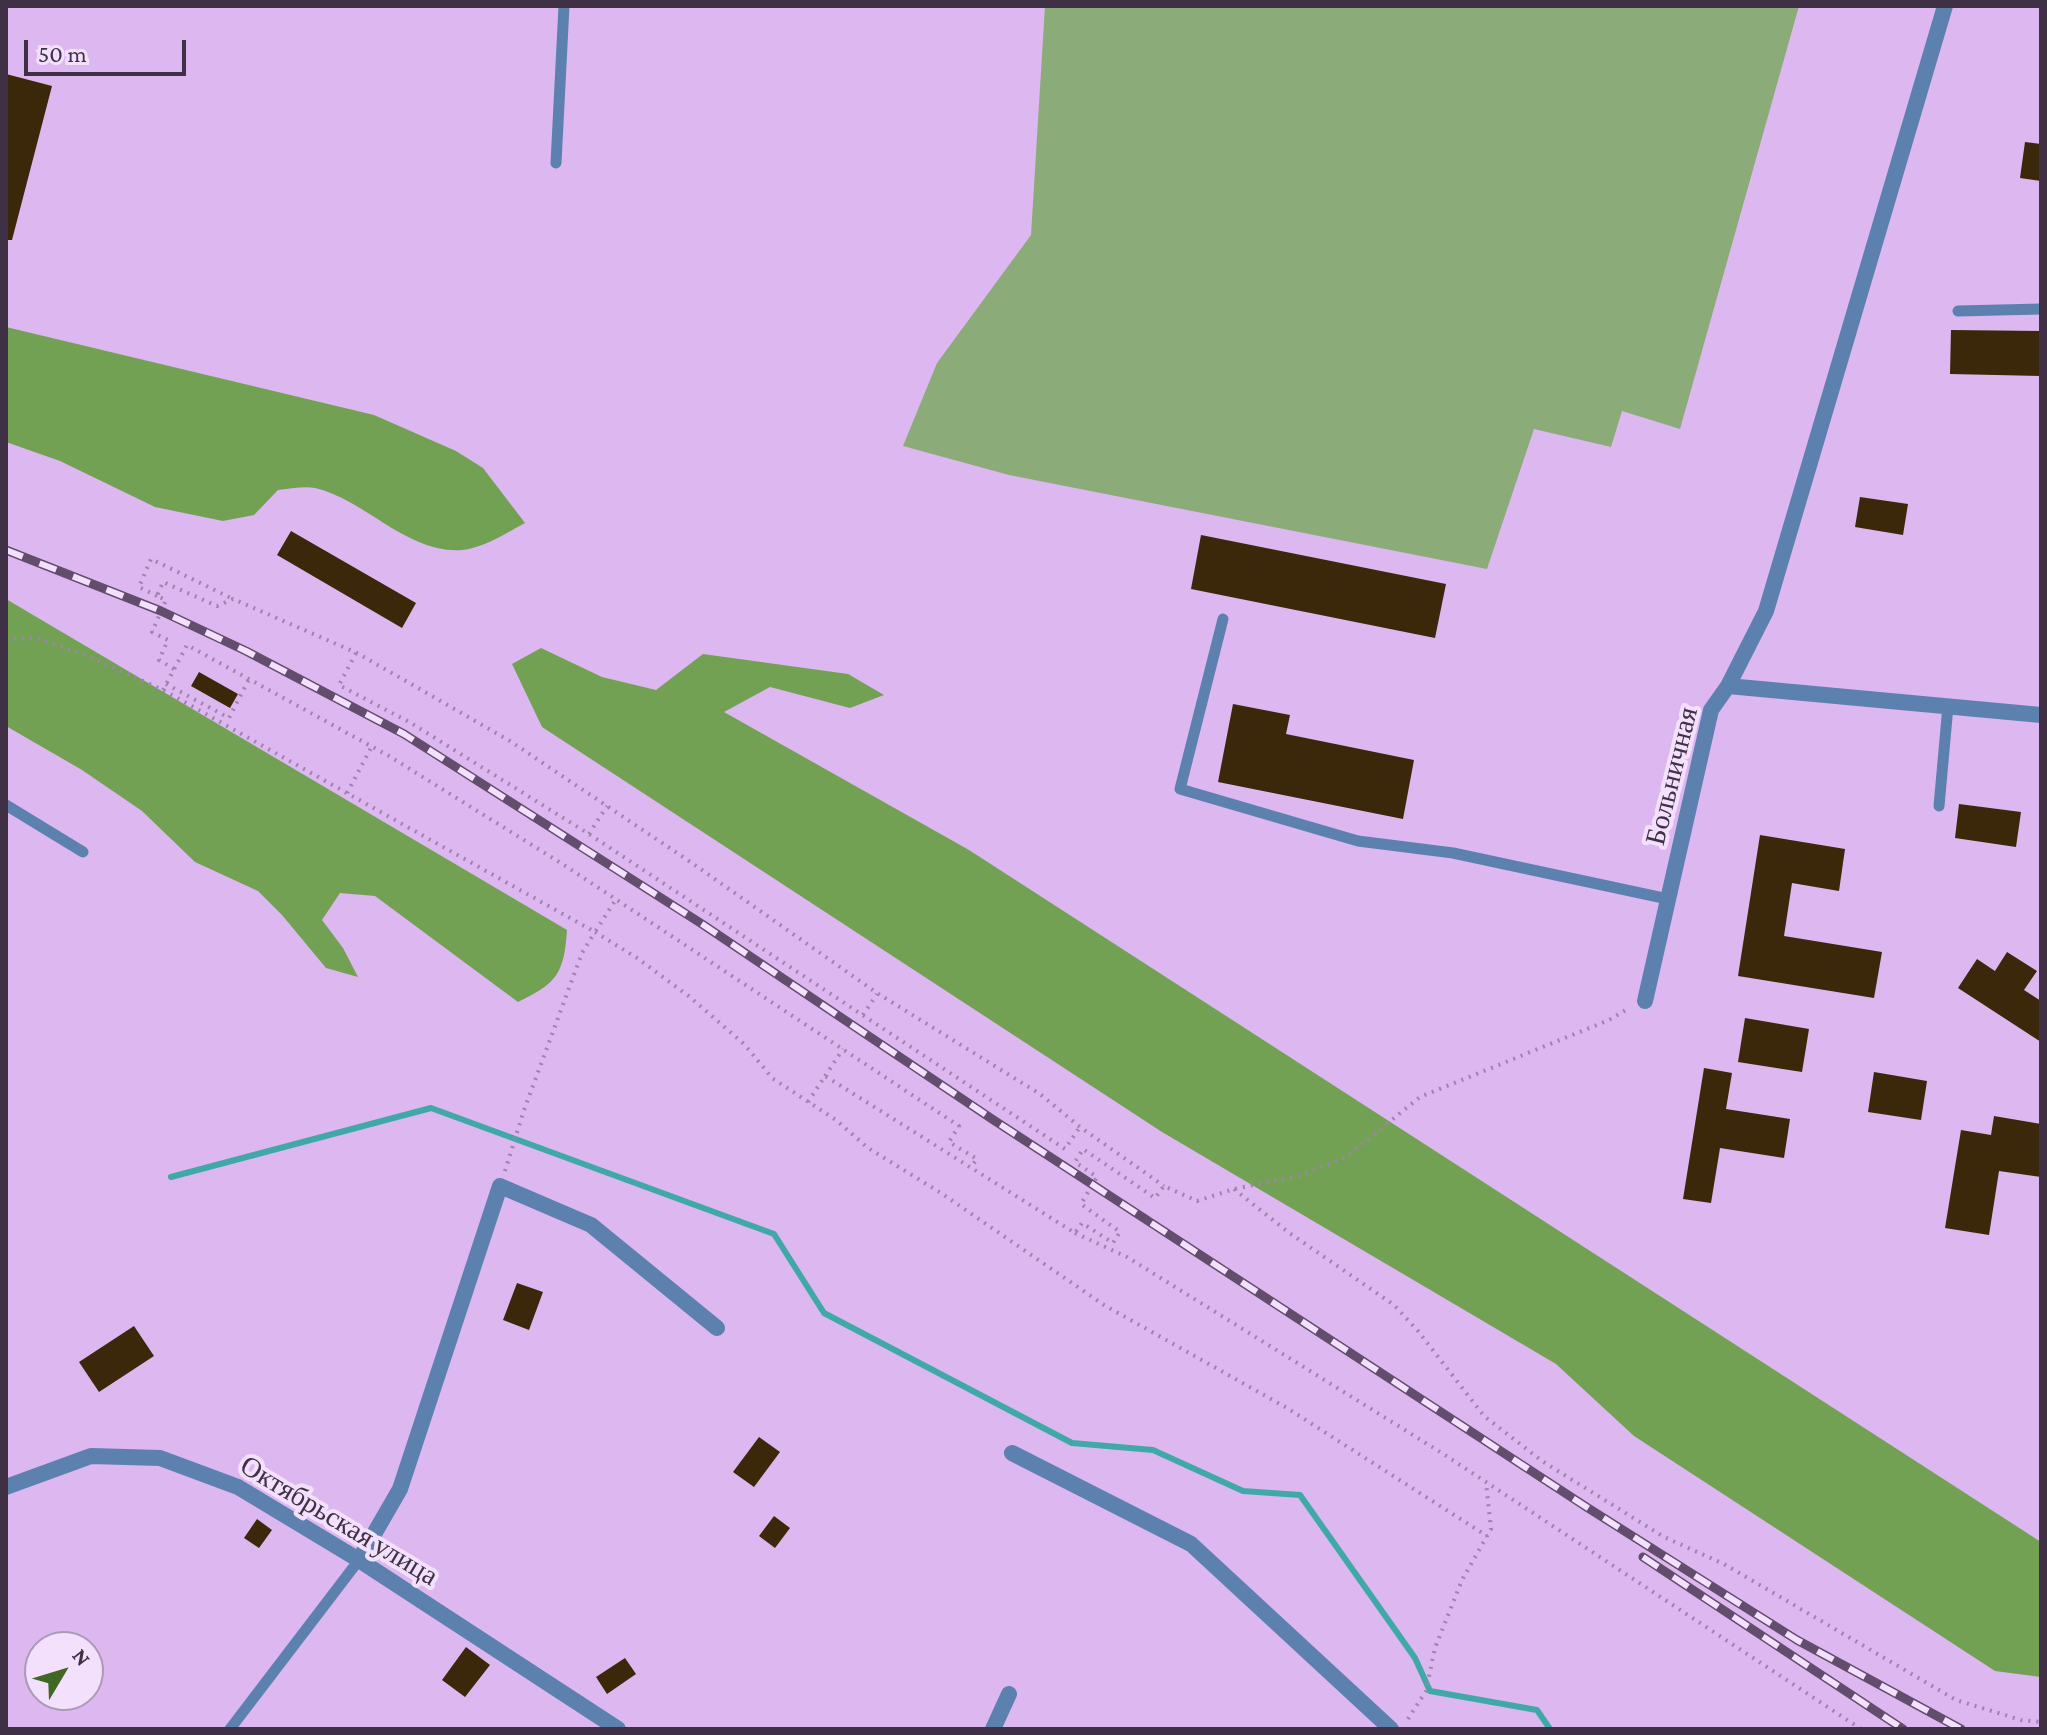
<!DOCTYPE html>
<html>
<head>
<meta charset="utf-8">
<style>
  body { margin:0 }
  #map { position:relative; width:2047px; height:1735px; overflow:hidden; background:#ddb7f0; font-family:"Crimson Pro",serif }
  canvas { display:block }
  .frame { position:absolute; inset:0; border:8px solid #3f3046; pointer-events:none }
  .north { position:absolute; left:24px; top:1631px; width:80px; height:80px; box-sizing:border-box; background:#f3e0fd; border:2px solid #ab9ab4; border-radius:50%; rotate:52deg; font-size:22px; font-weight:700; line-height:32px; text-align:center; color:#3f3046 }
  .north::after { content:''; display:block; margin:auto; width:28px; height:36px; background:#406823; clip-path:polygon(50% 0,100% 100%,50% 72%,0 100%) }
  .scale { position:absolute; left:24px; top:40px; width:162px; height:36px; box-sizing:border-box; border:4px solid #3f3046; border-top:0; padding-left:10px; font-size:24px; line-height:28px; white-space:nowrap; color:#3f3046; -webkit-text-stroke:6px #f3e0fd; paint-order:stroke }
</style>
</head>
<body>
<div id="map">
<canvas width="2047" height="1735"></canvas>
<div class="frame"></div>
<div class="north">N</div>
<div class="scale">50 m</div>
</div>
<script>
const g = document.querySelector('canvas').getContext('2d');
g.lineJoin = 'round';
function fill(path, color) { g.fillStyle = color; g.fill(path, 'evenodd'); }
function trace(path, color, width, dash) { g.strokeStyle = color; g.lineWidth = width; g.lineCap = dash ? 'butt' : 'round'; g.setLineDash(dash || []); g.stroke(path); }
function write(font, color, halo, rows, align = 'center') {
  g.font = font + ' "Crimson Pro",serif'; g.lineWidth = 8; g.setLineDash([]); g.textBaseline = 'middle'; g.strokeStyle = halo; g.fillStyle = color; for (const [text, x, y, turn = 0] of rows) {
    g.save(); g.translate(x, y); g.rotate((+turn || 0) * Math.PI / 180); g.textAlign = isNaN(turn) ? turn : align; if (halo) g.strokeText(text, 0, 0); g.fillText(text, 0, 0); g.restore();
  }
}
fill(new Path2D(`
  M1045,6H1799L1680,429L1622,411L1611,447L1534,429L1487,569L1009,475L903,446L937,363L1031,235Z`), '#8bac78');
fill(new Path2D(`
  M6,327L374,415L456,451L483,468L525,523C506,533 484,548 462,550C407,554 366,500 315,488C304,486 289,489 278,490L254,515L223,521L155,507L60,461L6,442Z
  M6,599L567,930C564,974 557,983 518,1002L375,896L340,893L322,920L343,948L358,977L326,968L282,915L258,891L195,862L142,811L82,770L6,726Z
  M541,648L602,677L656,690L703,654L848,674L884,695L850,708L770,687L724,712L969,850L2041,1542V1677L1995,1671L1634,1436L1556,1364L1162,1132L542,727L512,664Z`), '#72a154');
trace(new Path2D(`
  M171,1177L431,1108L774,1234L824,1313L1072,1443L1153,1450L1243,1491L1300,1495L1415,1658L1430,1691L1537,1710L1550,1729`), '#40a9a8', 6);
fill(new Path2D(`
  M6,74L52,86L12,240H6Z
  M2025,142L2041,144V181L2020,178Z
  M1951,330L2041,331V376L1950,374Z
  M1860,497L1908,504L1903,535L1855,527Z
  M291,531L416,603L402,628L277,555Z
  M1201,535L1446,584L1435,638L1191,589Z
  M199,672L238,694L230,708L191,686Z
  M1233,704L1290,715L1286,734L1414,760L1403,819L1218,782Z
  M1959,804L2021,812L2016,847L1955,838Z
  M1760,835L1845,849L1839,891L1792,883L1784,936L1882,952L1874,998L1738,976Z
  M2007,952L2037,971L2024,990L2041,1001V1042L1958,988L1977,959L1995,971Z
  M1745,1018L1809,1029L1802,1072L1738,1062Z
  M1704,1068L1732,1073L1726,1109L1790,1119L1784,1158L1720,1148L1711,1203L1683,1199Z
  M1874,1072L1927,1081L1921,1120L1868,1112Z
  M1994,1116L2041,1124V1177L1999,1171L1989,1235L1945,1228L1961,1130L1991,1135Z
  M517,1283L543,1292L529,1330L503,1320Z
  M134,1326L154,1356L99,1392L79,1362Z
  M759,1437L780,1452L754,1487L733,1472Z
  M774,1516L790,1528L775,1548L759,1536Z
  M257,1519L272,1530L259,1548L244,1538Z
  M466,1647L490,1665L465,1697L442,1680Z
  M625,1658L636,1674L607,1694L596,1677Z`), '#3b2709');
trace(new Path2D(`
  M157,596L139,587L151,559L233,599
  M6,639L35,638L83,654L163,690L595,932L616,899
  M356,653L339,685L411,723L589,834L1065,1149L1080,1127
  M174,669L159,660L168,640L152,632L166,600L157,596L163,582L217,606L233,599L357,653L510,741L692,863L877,993L1040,1094L1080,1127L1164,1186
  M166,684L229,718L249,679
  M163,690L187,645L389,756L564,865L959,1126L949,1142L977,1159L971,1167
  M347,793L372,746
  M589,834L607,806
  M863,1015L877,994
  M825,1076L843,1049
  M808,1102L825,1076L1075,1233L1082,1223L1113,1243L1120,1232L1081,1204L1097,1177L1075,1162L1083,1149L1155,1198L1164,1186L1197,1201L1234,1189L1299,1176L1345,1158L1420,1097L1609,1020L1629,1008
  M505,1171L523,1113L582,953L595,932L637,958L690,997L745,1045L772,1078L836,1120L868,1148L941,1193L1104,1305L1287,1408L1487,1536
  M1234,1189L1288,1232L1394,1305L1418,1331L1484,1416L1542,1461L1664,1537L1724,1564L1956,1700L2021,1720L2041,1722
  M1075,1233L1127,1257L1445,1455L1861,1729
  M1408,1719L1426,1691L1435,1648L1462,1580L1491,1529L1486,1483`), '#9f82ad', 4, [2, 6]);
trace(new Path2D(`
  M556,163L564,6
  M1958,311L2041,309
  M1223,619L1180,789L1358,841L1453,853L1668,899
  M6,805L83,852
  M1939,806L1948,706
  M230,1729L359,1560`), '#5d81ae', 11);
trace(new Path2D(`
  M1728,686L1766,611L1945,6
  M1645,1001L1711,710L1728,686L2041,715
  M1012,1453L1191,1544L1391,1729
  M6,1487L91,1456L160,1458L238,1487L359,1560L618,1729
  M359,1560L400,1489L500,1186L591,1225L717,1328
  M993,1729L1009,1694`), '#5d81ae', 16);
const rail = new Path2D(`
  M6,550L161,611L246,651L404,734L702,924L992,1119L1588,1508L1797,1640L1961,1729
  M1643,1557L1903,1729`);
trace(rail, '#624e6c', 9);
trace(rail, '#f3e0fd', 6, [18]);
write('28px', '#3f3046', '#f3e0fd', [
  ["Больничная",1672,776,-76],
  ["Октябрьская улица",339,1521,31]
]);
</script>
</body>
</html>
